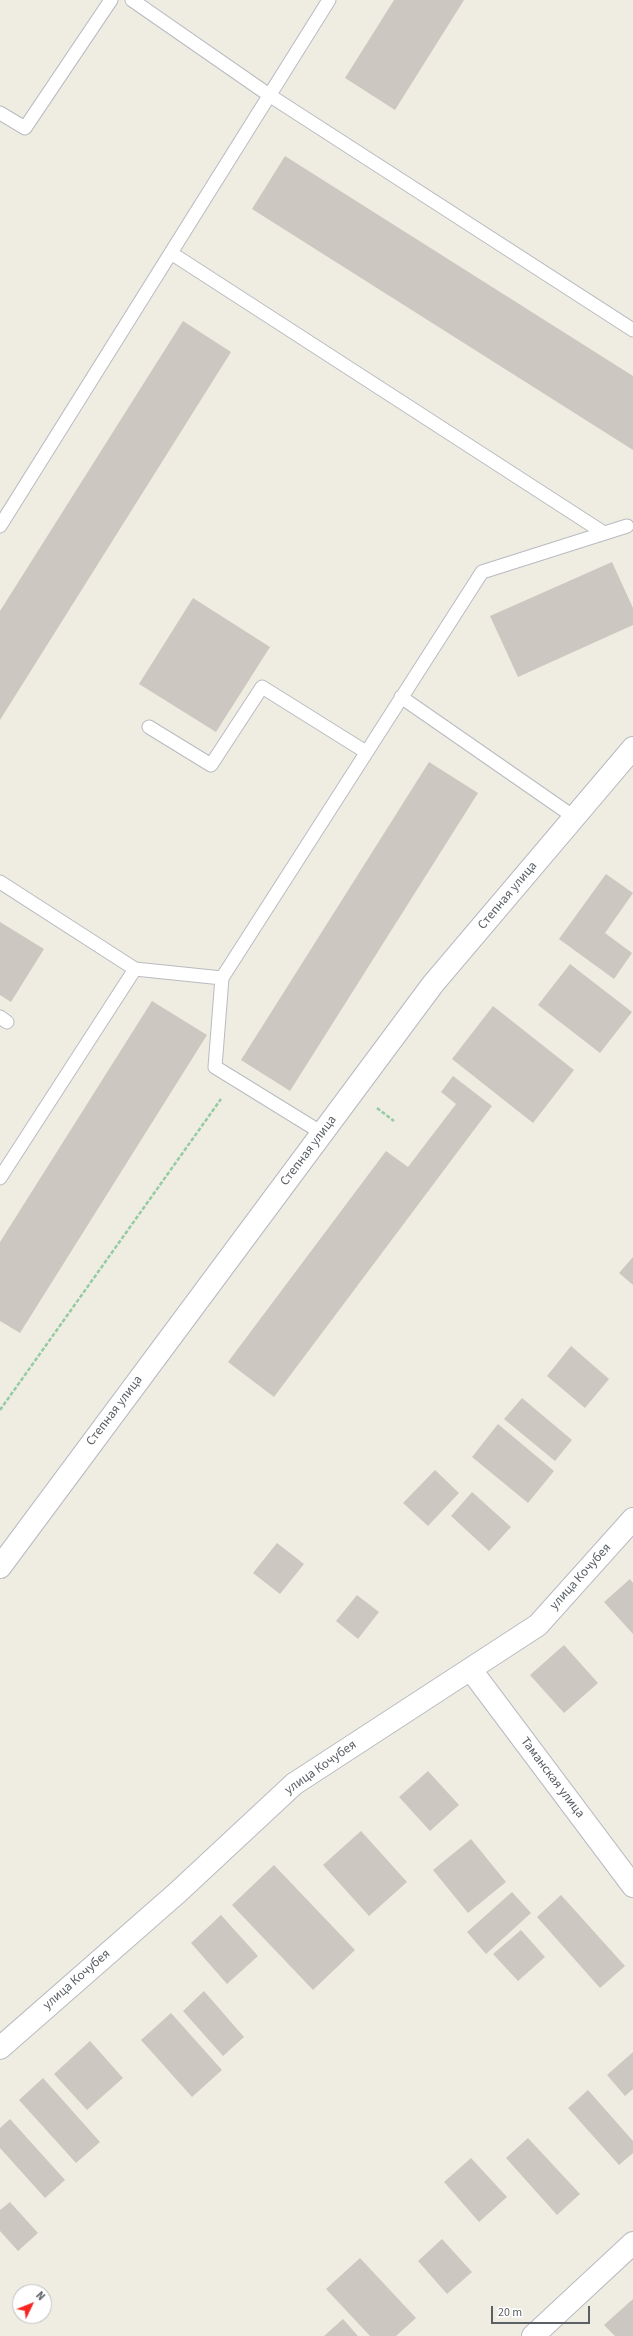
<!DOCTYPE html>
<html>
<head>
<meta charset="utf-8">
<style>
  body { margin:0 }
  #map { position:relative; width:633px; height:2336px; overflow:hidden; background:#efece2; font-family:"Source Sans 3",sans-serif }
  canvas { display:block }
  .north { position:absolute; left:12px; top:2284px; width:40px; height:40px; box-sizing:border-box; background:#fff; border:1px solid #bdbfc1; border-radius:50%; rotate:47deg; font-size:11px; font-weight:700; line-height:16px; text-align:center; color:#5b6065 }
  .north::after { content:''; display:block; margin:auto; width:14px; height:18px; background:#f72620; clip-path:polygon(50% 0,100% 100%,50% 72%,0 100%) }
  .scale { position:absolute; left:491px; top:2306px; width:99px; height:18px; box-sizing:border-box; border:2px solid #5b6065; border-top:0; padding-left:5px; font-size:12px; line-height:14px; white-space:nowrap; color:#5b6065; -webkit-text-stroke:3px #fff; paint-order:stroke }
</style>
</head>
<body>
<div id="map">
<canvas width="633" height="2336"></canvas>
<div class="north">N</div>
<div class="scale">20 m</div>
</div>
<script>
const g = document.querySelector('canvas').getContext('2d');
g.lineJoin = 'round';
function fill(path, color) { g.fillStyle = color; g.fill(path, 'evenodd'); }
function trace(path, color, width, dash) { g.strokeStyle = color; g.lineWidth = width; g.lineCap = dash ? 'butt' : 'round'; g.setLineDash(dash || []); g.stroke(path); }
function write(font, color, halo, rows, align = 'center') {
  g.font = font + ' "Source Sans 3",sans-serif'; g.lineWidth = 3; g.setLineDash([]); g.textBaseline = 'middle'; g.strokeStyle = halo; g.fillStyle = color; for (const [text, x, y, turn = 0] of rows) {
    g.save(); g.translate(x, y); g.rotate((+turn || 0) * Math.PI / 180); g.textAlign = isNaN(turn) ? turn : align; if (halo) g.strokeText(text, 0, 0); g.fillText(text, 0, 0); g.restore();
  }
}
fill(new Path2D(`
  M394,0H464L395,110L345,78Z
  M285,156L633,376V450L252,209Z
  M183,321L231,352L0,720V611Z
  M612,562L633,608V625L518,677L490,616Z
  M193,598L270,647L216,732L139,684Z
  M429,762L478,793L290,1091L241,1060Z
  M606,874L633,893L605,933L632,953L614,979L559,939Z
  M0,922L44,949L11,1002L0,995Z
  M570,964L632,1012L600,1053L538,1005Z
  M152,1001L207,1035L20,1333L0,1321V1242Z
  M493,1006L574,1070L533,1123L452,1059Z
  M453,1076L492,1106L274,1397L228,1362L386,1151L408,1167L456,1104L441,1092Z
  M633,1257V1285L619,1273Z
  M571,1346L609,1379L585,1408L547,1376Z
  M522,1398L572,1440L555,1461L504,1419Z
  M498,1424L554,1471L528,1503L472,1457Z
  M435,1470L459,1493L428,1526L403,1503Z
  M472,1492L511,1527L489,1551L451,1516Z
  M277,1543L304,1564L280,1594L253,1573Z
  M630,1579L633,1583V1634L604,1602Z
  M357,1595L379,1612L358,1639L336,1621Z
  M564,1645L598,1683L564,1713L530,1675Z
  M428,1771L459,1805L430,1831L399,1797Z
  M361,1831L407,1882L369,1916L323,1865Z
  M471,1839L506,1882L468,1913L433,1870Z
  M274,1865L355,1950L313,1990L232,1905Z
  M512,1892L531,1913L486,1954L467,1932Z
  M561,1895L625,1966L600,1988L537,1917Z
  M221,1915L258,1956L227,1984L191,1943Z
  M521,1930L545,1957L518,1981L493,1954Z
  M204,1991L244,2037L223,2056L183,2011Z
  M171,2013L222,2070L192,2097L141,2040Z
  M90,2041L123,2078L87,2110L54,2074Z
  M633,2052V2089L625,2096L607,2075Z
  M43,2078L100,2142L76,2163L19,2100Z
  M588,2090L633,2141V2153L619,2165L568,2108Z
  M10,2119L65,2180L45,2198L0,2148V2128Z
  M528,2138L580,2194L557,2215L506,2158Z
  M471,2158L507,2197L479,2222L444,2182Z
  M10,2202L38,2233L18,2251L0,2231V2210Z
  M442,2239L472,2272L447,2294L418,2261Z
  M360,2258L416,2318L396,2336H370L326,2289Z
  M633,2299V2336H615L604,2325Z
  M343,2319L358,2336H324Z`), '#ccc8c1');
const lane = new Path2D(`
  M132,0L269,95L633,330
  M0,113L25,128L111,0
  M171,253L604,533
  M0,526L329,0
  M401,697L574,817
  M149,727L211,765L262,687L366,752
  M0,882L135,969
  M222,978L215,1067L322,1133
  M0,1017L7,1022
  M0,1178L135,969L222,978L482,572L627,526`);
const street = new Path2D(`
  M471,1670L633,1886
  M0,2048L177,1893L294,1784L538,1625L633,1519
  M533,2336L633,2243`);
const secondary = new Path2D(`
  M0,1567L433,984L633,748`);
trace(lane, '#b8bbc0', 15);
trace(street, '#b8bbc0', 24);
trace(secondary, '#b6bac0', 24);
trace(new Path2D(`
  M377,1108L394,1121
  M0,1410L221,1099`), '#95cba2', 2.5, [4, 2]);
trace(lane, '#fff', 13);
trace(street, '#fff', 22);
trace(secondary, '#fff', 22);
write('13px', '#5b6065', '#fff', [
  ["Степная улица",508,896,-50],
  ["Степная улица",309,1151,-53],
  ["Степная улица",115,1411,-53],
  ["улица Кочубея",581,1577,-48],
  ["улица Кочубея",321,1768,-35],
  ["Таманская улица",552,1778,53],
  ["улица Кочубея",77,1980,-41]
]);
</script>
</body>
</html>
